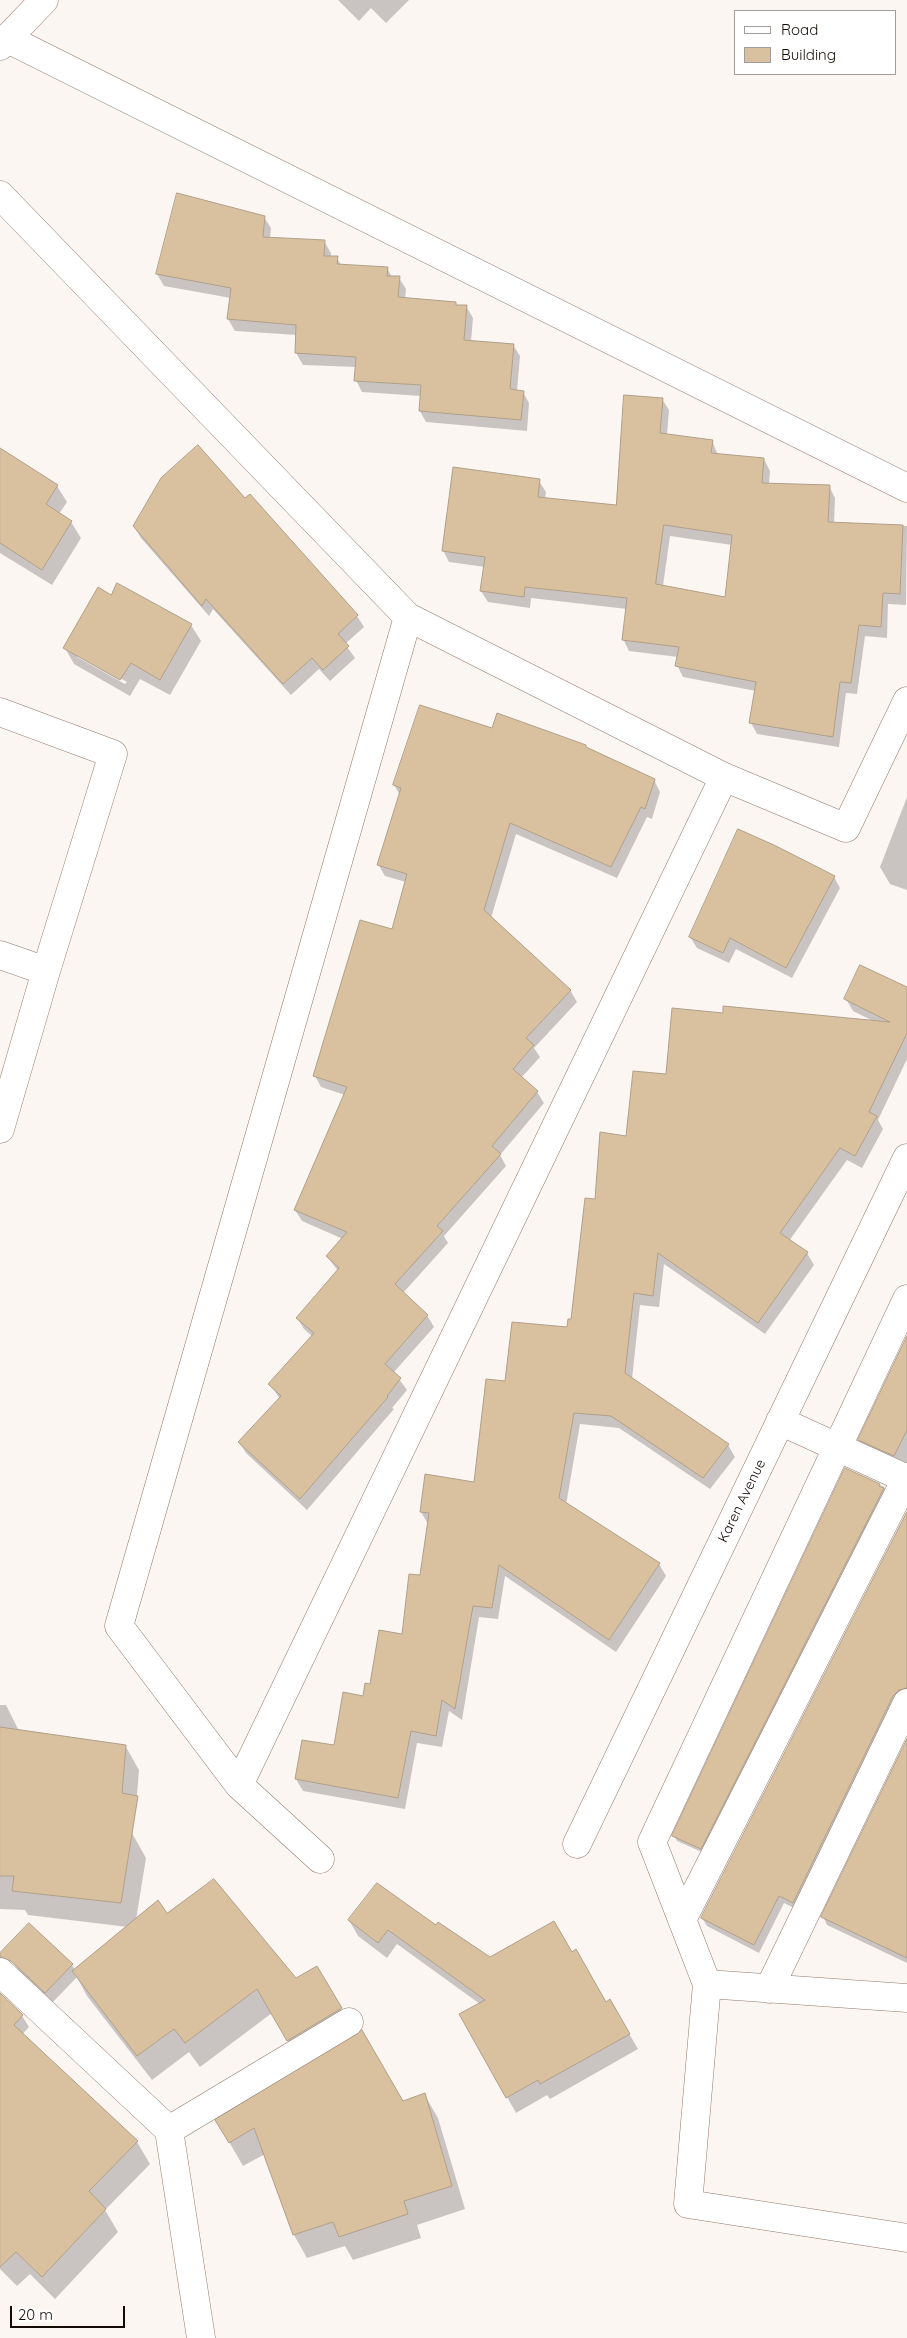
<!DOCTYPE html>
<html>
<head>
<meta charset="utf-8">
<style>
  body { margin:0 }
  #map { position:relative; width:907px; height:2338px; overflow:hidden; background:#fcf6f3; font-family:Quicksand,sans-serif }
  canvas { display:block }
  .legend { position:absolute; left:734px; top:10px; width:162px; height:65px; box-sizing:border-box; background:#fff; border:1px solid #a19d9b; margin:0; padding:6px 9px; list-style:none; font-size:15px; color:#130a05 }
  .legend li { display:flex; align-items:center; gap:10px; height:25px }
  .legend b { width:25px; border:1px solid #a19d9b }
  .scale { position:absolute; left:10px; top:2306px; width:115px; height:22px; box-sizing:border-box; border:2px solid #130a05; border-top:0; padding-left:6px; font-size:15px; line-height:18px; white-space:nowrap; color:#130a05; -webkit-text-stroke:4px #fff; paint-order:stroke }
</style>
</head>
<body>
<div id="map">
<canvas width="907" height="2338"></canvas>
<ul class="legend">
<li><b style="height:6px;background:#fff"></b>Road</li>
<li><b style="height:14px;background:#d9c1a0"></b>Building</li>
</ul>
<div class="scale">20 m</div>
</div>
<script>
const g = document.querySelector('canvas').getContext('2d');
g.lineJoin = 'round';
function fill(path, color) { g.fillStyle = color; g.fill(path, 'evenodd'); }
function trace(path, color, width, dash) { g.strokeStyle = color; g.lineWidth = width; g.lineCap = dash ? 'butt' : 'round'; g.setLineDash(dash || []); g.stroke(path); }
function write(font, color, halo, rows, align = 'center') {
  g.font = font + ' Quicksand,sans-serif'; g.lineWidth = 4; g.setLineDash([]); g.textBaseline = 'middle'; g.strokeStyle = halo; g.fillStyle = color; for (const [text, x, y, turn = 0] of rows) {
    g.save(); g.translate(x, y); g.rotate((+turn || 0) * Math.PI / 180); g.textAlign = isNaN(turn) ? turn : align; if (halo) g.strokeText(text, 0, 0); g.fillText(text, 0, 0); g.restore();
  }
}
fill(new Path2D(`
  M338,0H409L386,23L371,8L359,21Z
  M264,217L271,228L270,239L324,241L331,253V258H337L341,265L387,268L392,277L399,278L406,289L405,299L455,303L457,306H466L473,318L471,342L513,345L520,356L517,391L523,392L529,403L527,431L426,422L420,411L421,396L362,392L356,380V367L303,365L296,353L297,335L235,331L228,319L231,298L164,286L157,274Z
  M662,399L669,410L667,435L712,441L718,455L764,459L770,471L769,484L829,486L835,498L834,523L907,526L906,605L888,604L887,638L865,636L857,694L846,693L839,747L757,734L751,723L756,691L683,677L677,665L678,657L629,651L623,639L627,609L531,598L530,608L488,602L481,591L485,567L449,562L443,550L539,481L546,492L545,499L617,506ZM670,536L732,545L727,599L663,586Z
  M0,450L57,486L67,502L59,514L71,522L81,538L52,585L0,553Z
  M250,495L357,616L364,627L345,644L355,658L330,681L319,669L291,695L213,609L209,616L141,538L134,526L245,499Z
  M112,596L191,625L201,641L170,695L140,679L130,696L74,664L65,648ZM77,654L127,682L125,684L77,657Z
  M492,730L586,746L587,749L654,780L660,792L652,819L647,817L617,878L516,834L491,918L570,990L577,1002L534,1048L540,1057L521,1078L537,1092L544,1103L500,1155L506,1166L444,1236L448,1243L403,1293L427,1315L434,1327L394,1372L407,1390L392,1408L394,1409L307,1510L246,1453L239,1442L280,1399L270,1384L313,1337L304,1329L297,1318L338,1271L327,1256L343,1239L302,1221L295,1210L345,1095L321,1087L315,1076L392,931L406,882L385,876L378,864L400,795L394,785Z
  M907,797V890L890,884L880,867Z
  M834,877L840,888L792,978L736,949L729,963L697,948L690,937Z
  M907,989V1059L878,1120L883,1129L862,1168L847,1160L789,1241L807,1253L814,1265L765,1334L664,1264L659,1307L640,1305L632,1379L728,1445L735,1457L710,1489L619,1428L580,1424L566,1505L659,1564L666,1576L616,1652L505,1576L498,1619L479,1617L462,1720L449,1711L442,1747L417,1743L405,1809L303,1791L296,1779L335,1747L403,1636L421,1576L428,1524L421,1512L475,1483L506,1382L568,1329L572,1320L596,1201L627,1138L667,1076L724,1014L875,1022L853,1011L846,999Z
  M907,1339V1466L864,1448L860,1440Z
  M846,1470L884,1487L887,1493L704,1853L677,1841L674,1835Z
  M907,1516V1697L798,1910L784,1903L759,1953L707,1926L702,1918Z
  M0,1705H6L19,1731L126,1747L139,1770L136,1808L0,1790Z
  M907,1742V1963L827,1925L823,1916Z
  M0,1824L132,1833L146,1858L136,1920L167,1915L295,1980L317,1968L355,2033L302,2065L272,2013L200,2067L189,2052L152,2080L87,1996L77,1977L52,2003L21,1974L14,1963L72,1965L75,1970L128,1927L28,1915L25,1910L0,1909Z
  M349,1920L436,1927L490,1958L572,1953L605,2004L610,2001L638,2049L550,2099L547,2095L516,2113L461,2015L480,2004L397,1944L387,1958L358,1936Z
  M0,1995L22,2016L29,2027L2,2056Z
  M0,2090L137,2142L150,2164L105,2210L118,2232L55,2299L30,2274L17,2286L0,2269Z
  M424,2094L438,2118L465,2209L417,2225L421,2238L353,2260L345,2246L307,2258L294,2235L265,2154L243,2166L217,2121L402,2102Z`), '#0003');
const building = new Path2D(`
  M177,193L265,216L263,237L325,240L324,256H338L337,264L388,267L387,276H400L398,297L456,302V305H467L464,340L514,344L510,389L524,391L521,420L419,411L421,385L354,381L356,357L295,353L296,325L227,319L231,288L156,274Z
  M624,395L663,398L660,433L713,440L711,453L764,458L762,483L830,485L828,522L903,525L900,594L883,593L881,627L859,625L851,683L840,682L833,737L749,723L756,682L675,666L679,647L622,640L627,598L525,587L524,597L480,591L485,557L442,551L453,467L540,479L538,497L616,505ZM664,525L732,535L725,597L656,584Z
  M198,445L245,498L250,494L358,615L338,634L349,646L323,670L312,658L283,684L206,599L202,606L133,526L161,478Z
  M0,448L58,485L46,504L72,521L42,570L0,543Z
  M117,583L192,624L160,680L131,663L120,680L63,648L98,587L111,595Z
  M420,705L492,728L497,713L586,745V747L655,779L645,809L641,807L611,867L510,823L484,910L571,990L526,1038L534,1045L513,1069L538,1091L492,1146L501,1154L437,1226L443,1231L395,1284L428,1315L385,1364L401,1378L387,1396L388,1397L300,1499L238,1442L281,1396L268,1384L314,1333L296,1318L339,1268L326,1256L347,1232L294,1210L347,1087L313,1076L360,920L392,929L407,874L377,865L401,788L393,785Z
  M738,829L776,846L835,876L786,968L730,938L723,953L689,937Z
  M860,965L907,987V1033L869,1112L877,1116L855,1156L840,1148L780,1233L808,1252L758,1323L658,1253L653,1296L634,1293L625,1373L729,1444L703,1478L611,1416L574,1413L559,1498L660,1563L609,1640L499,1565L492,1608L473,1606L455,1709L442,1700L436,1736L411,1731L398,1798L295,1779L302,1740L334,1745L343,1692L363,1696L365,1683L370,1684L379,1630L402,1634L409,1574L420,1575L429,1513L420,1512L425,1474L474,1482L486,1379L505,1381L512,1322L567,1327L568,1319H571L585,1198L595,1199L600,1132L626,1136L633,1071L666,1074L672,1008L723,1013V1006L890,1022L844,999Z
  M907,1336V1430L894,1456L858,1440Z
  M845,1468L880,1484L879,1486L884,1488L701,1849L672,1836Z
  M907,1512V1688L899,1690L893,1696L793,1903L779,1896L754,1945L701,1918Z
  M0,1727L126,1745L122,1793L138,1796L121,1903L12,1891L14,1876H0Z
  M907,1739V1958L821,1917Z
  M214,1879L296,1978L317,1966L342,2008L287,2041L257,1989L185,2043L174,2029L137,2056L72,1971L158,1900L167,1913Z
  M377,1883L436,1925L438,1922L490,1957L554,1921L572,1952L576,1949L606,2002L610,1999L630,2034L540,2084L538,2080L506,2098L459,2014L485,2000L388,1930L378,1943L348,1920Z
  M29,1923L73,1964L45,1993L11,1961L0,1957V1953Z
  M0,1993L23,2015L14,2025L138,2141L89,2191L106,2209L42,2277L16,2252L0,2267Z
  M362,2030L403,2101L425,2093L452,2186L404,2201L408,2214L339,2237L333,2222L293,2235L254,2128L229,2143L215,2120Z`);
fill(building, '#d9c1a0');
trace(building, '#b09f88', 1);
const minor = new Path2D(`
  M6,38L907,488
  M0,46L44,0
  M0,195L408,617L724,777L846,828L907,701
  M0,712L113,754L46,971L0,955
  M0,1129L46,971
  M907,1299L652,1842L707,1984L907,1998
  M780,1421L907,1479
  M239,1785L724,777
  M577,1844L907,1158
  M320,1859L239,1785L119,1626L408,617
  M682,1920L907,1477
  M0,1972L169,2130L201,2338
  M707,1984L688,2204L907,2238
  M769,1989L907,1703
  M169,2130L349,2022`);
trace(minor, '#93796c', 29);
trace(minor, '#fff', 28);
write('14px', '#130a05', '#fff', [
  ["Karen Avenue",742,1501,-64]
]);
</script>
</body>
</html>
